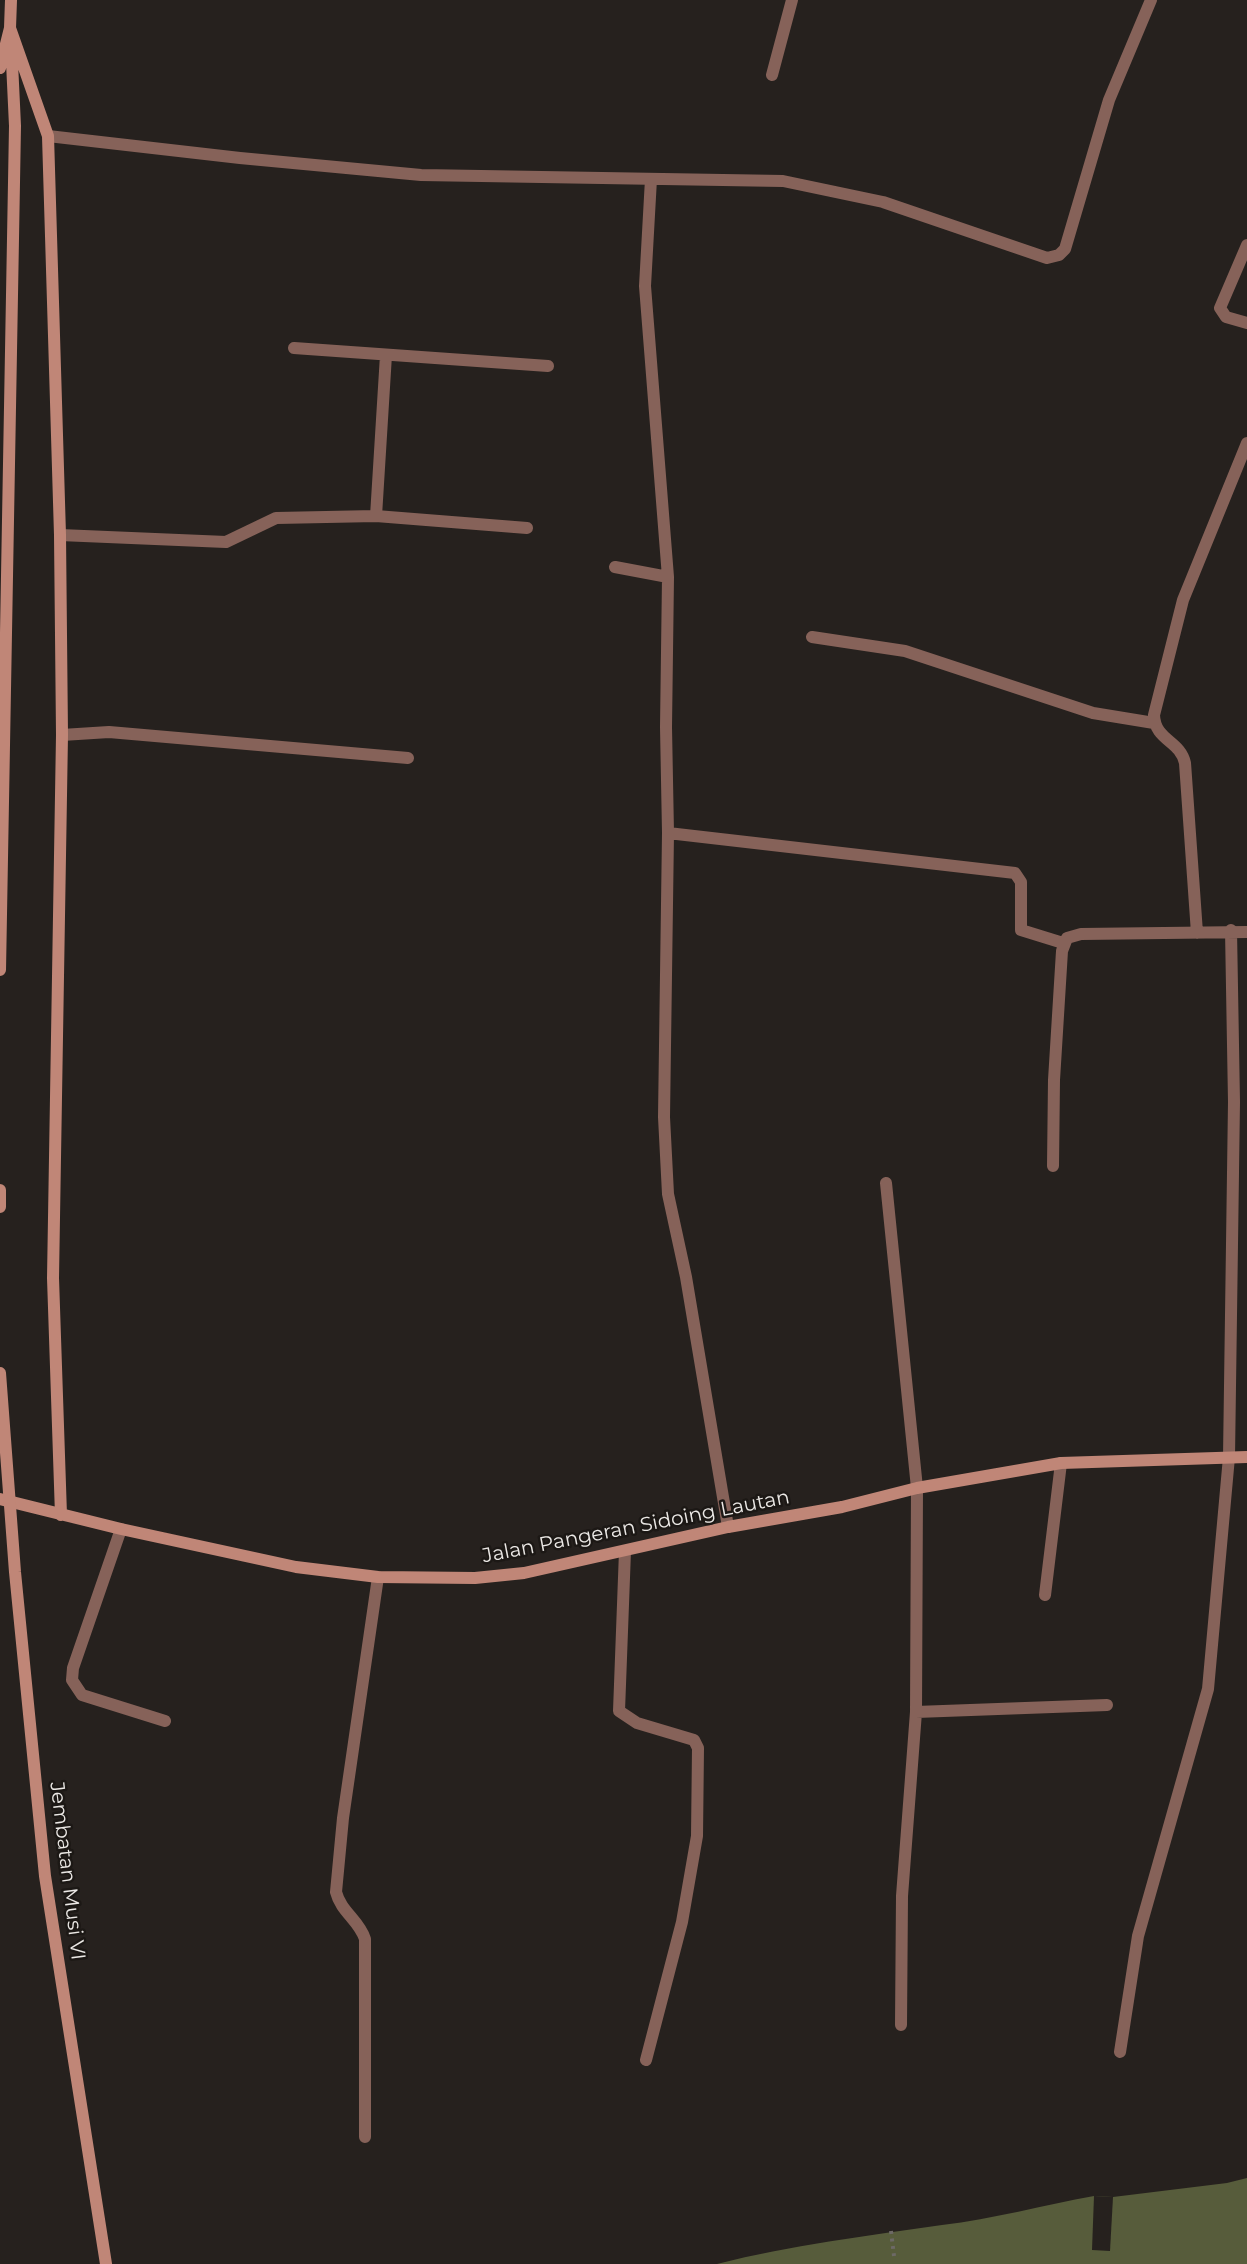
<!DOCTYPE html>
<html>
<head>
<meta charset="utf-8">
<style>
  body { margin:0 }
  canvas { display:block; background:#26211e }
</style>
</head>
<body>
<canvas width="1247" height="2264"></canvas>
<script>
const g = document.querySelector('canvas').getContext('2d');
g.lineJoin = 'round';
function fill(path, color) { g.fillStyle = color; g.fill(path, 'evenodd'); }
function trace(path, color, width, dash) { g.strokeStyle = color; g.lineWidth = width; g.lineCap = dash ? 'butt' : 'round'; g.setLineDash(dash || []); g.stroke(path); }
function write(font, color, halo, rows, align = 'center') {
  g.font = font + ' Montserrat,sans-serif'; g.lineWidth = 5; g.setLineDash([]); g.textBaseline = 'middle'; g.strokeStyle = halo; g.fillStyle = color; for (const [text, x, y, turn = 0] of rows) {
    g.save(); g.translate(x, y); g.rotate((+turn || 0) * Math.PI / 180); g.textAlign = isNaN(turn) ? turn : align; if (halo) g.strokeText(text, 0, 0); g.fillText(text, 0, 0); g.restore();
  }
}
fill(new Path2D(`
  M1247,2178V2264H717C791,2245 867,2236 942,2225C993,2219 1044,2205 1094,2196L1113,2197L1227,2183Z`), '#575c3b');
fill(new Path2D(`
  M1094,2196L1113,2197L1110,2251L1092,2250Z`), '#26211e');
trace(new Path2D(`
  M891,2231L894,2256`), '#6d6966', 4, [3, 4.5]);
trace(new Path2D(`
  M772,75L792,0
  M48,136L240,158L421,175L783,181L883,202L1047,258L1059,255L1065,249L1109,100L1151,0
  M651,179L645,286L668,577L666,727L668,833L664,1117L668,1194L686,1277L728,1527
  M1247,245L1220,308L1226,317L1247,323
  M294,348L548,366
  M376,516L386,355
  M60,535L226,542L276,518L376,516L527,528
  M615,567L668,577
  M812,637L905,651L1093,713L1154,723
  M62,735L109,732L408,758
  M668,833L1015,873L1021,882V930L1063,943
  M1197,933L1185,763C1180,740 1155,741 1154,715L1183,600L1247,443
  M1053,1166L1054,1080L1062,951L1067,938L1081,934L1247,932
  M886,1183L917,1488L916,1712L902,1896L901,2025
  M121,1529L73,1668L72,1680L82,1695L165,1721
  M625,1551L619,1711L637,1723L694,1740L698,1748L697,1836L682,1922L646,2060
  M1045,1595L1061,1463
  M916,1712L1107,1705
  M1120,2052L1138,1936L1208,1689L1229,1457L1234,1102L1231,930
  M365,2137V1939C359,1920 341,1912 336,1892L343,1818L378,1577`), '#866259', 12);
trace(new Path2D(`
  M10,28L48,136L60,535L62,735L53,1278L61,1515
  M0,68L10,28L11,0
  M0,970L15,126L11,41
  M0,1190V1207
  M0,1499L121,1529L296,1567L378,1577L475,1578L524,1573L728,1527L842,1507L917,1488L1061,1463L1247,1457`), '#c08677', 12);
trace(new Path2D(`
  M0,1373L15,1572L45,1876L106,2264`), '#c08677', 12);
write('20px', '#ebe8e5', '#1c1815', [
  ["Jalan Pangeran Sidoing Lautan",636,1527,-11],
  ["Jembatan Musi VI",67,1871,83]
]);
</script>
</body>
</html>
